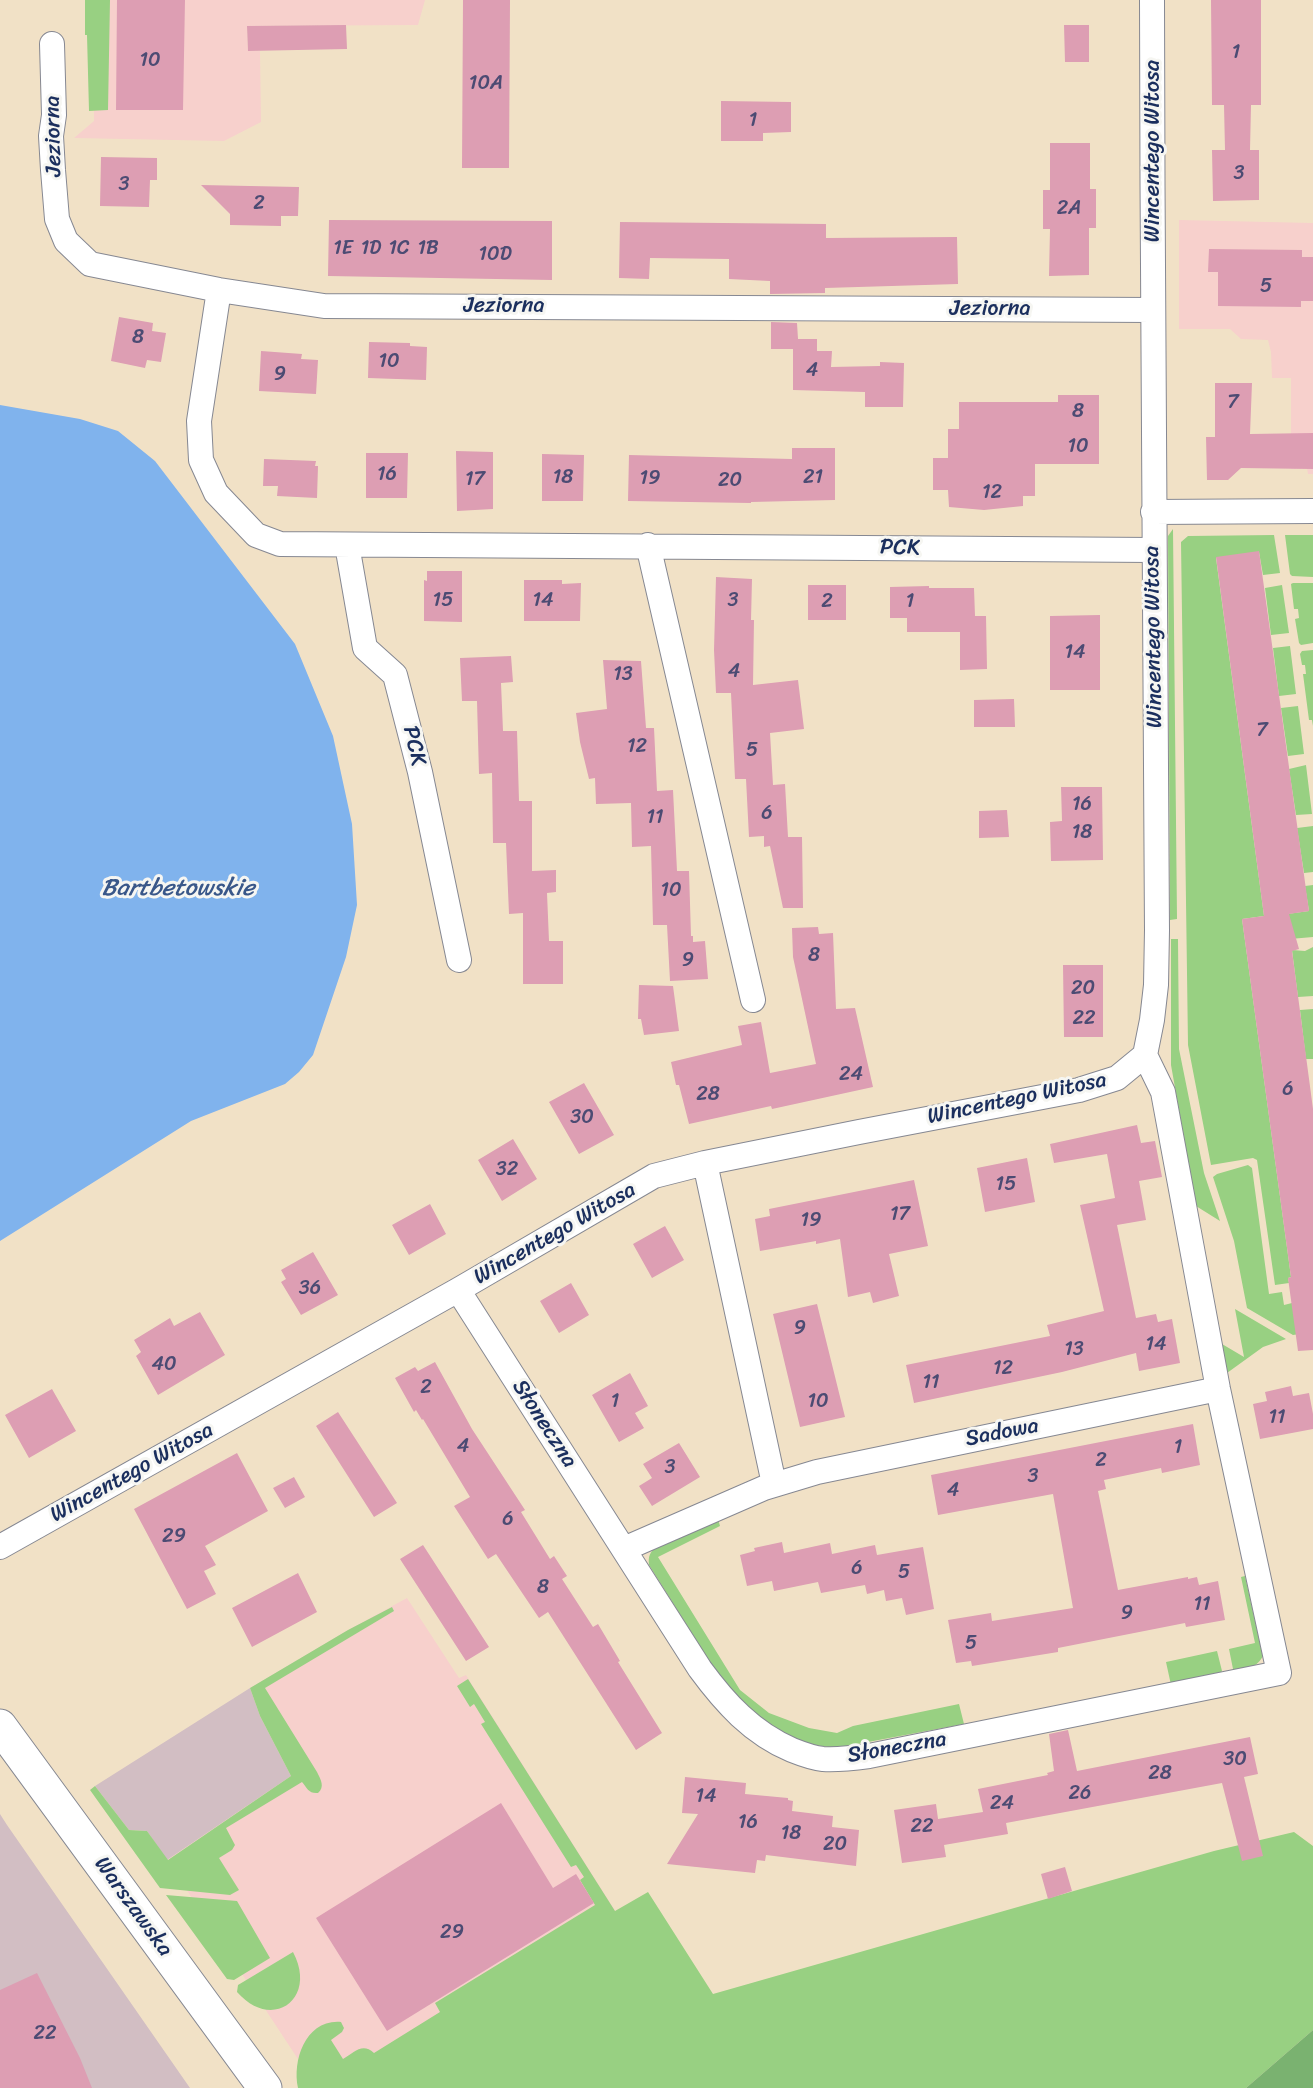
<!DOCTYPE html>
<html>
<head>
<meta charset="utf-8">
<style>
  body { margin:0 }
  canvas { display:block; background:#f1e1c6 }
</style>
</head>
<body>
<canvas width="1313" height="2088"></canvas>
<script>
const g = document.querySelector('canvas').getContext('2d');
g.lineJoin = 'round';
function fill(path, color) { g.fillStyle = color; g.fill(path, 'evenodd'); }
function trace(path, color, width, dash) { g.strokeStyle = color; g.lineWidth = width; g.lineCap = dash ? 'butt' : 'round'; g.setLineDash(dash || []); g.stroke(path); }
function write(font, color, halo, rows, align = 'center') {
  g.font = font + ' Sriracha,sans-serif'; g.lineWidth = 6; g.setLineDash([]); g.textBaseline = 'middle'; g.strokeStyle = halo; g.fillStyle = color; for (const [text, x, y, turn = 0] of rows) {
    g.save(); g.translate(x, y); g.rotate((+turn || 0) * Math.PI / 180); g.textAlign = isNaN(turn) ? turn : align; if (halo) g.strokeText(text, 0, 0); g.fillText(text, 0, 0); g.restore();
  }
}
fill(new Path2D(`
  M94,0H425L418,25L247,26L248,51H260L261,122L224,141L74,138L94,121Z
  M1179,220L1313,223V474H1308L1307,468L1291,469V378H1272L1271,352L1268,340L1241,339L1230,329H1179Z
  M407,1598L459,1678L466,1675L616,1912L317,2088L167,1860L291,1776L260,1716L250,1688L348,1630Z`), '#f7d0cc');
fill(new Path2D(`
  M250,1688L260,1716L291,1776L167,1860L147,1831L129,1830L95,1786Z
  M0,1814L7,1825L190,2088H0Z`), '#d2bec3');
fill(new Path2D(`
  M85,0H110L108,110L89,111L87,35H85Z
  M1173,529L1177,919L1170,920L1168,536Z
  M1274,535L1280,573L1263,575L1259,552L1216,558L1264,916L1242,919L1291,1277L1288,1278L1289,1283L1275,1285L1257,1160L1253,1158L1211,1165L1188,1045L1181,542L1188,536Z
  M1285,535H1313V577L1292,576L1290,574Z
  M1293,583H1313V643L1301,645L1299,643L1295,619L1299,618L1298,609H1294L1291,584Z
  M1282,585L1289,633L1271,635L1265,588Z
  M1290,646L1296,694L1279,696L1273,648Z
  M1313,650V726L1312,720H1309L1303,674H1306L1305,665H1302L1300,654L1302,651Z
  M1298,706L1304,754L1288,756L1281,708Z
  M1306,765L1312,814L1296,815L1289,769Z
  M1313,826V872L1304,873L1297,828Z
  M1313,885V937L1290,939L1287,914L1309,911L1305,886Z
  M1171,939H1178L1179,1049L1204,1173L1220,1221L1196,1206L1171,1065Z
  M1313,947V996L1298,997L1292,950L1305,951Z
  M1313,1009V1059H1306L1300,1010Z
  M1248,1165L1252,1168L1269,1294L1282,1292L1284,1305L1292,1303L1313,1332L1293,1335L1247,1308L1234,1241L1213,1177L1217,1174Z
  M1235,1309L1286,1339L1263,1347L1227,1373L1222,1344L1244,1357Z
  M718,1519L720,1526L658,1557L740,1690L769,1713L809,1728L837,1733L853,1726L959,1704L964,1724L836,1748L806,1744L791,1737L764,1721L737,1700L718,1675L649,1565C648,1556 650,1552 657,1546Z
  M1245,1576L1262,1653H1264C1260,1666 1248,1669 1237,1672L1233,1669L1229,1649L1255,1643L1241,1577Z
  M392,1607L394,1611L265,1688L317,1772C321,1780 325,1787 318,1793C309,1794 307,1788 302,1782L226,1828L235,1845L232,1850L219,1858L239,1890L230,1895L160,1888L90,1790L95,1786L129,1830L147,1831L168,1860L291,1776L260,1716L250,1688L348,1630Z
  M1217,1651L1222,1671L1219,1675L1171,1685L1166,1662Z
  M468,1679L615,1911L648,1892L713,1994L1214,1851L1294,1832L1313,1846V2030L1246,2088H298C292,2060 306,2019 341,2022L344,2028L342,2032L331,2040L343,2059C354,2053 362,2042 374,2053L440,2012L435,2003L595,1905L580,1880L584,1877L576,1865L571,1867L481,1724L485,1722L474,1704L470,1707L457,1686Z
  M166,1895L237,1901L270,1958L234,1980L227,1979Z
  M293,1952C318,1999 272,2032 237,1992L238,1985Z`), '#98d082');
fill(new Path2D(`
  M1313,2030V2088H1246Z`), '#7ab270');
fill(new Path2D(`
  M0,405L80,419L118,431L155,461L295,644L333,736L352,824L357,905L346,957L313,1055L299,1072L285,1084L191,1121L0,1241Z`), '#80b3ed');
fill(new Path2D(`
  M117,0H185L183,110H116Z
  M463,0H510L509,168H462Z
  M1211,0H1261V105H1251L1250,150H1259V200L1213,201L1212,150H1225L1224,105H1212Z
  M346,25L347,49L248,51L247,26Z
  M1064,25H1089V62H1065Z
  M721,101L791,102V132L763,133V141H721Z
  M1050,143H1090V189H1096V228H1089V275L1049,276L1050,229H1043V190H1050Z
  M101,157L157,158V180H150L149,207L100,206Z
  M201,185L299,187L298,216H281V226L230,225V214Z
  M329,220L552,221V280L328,276Z
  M620,222L826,224V238L957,237L958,284L825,288V293L770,294V281L729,279V259L650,258L649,279L619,278Z
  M1209,249L1302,250V257H1313V301H1301V307L1218,306V272H1208Z
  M119,317L153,323L152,331L166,333L161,362L147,360L145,368L111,361Z
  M771,322L797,323L798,339H817V351H832L831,367L880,366V362L904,363L903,407H865V392L793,390V349H771Z
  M369,342L410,343V346L427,347L426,380L368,378Z
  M261,351L302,354L301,359L318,360L316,394L259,391Z
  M1215,383H1252L1250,434L1313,433V469L1241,468L1228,480H1207L1206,437H1215Z
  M1058,395H1099V464H1035V496H1023V506L984,510L949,507L948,490H933V458H948V429H959V402H1058Z
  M792,448H835V500L751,502V503L628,501L629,455L792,459Z
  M456,451L493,452V509L457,511Z
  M366,453H408L407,498H366Z
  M542,454L584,455L583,501H542Z
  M264,459L316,461L315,466H318L317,498L277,496L278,486H263Z
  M1259,551L1309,911L1289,914L1299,949L1292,951L1313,1109V1350L1298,1351L1288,1278L1291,1277L1242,919L1264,916L1216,557Z
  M427,571H462V622L424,621V580L427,581Z
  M716,577L752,579L751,620H754L753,685L798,680L804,729L770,733L773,785L785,784L788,837H802L803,908H783L770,846L764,847V836L749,837L746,779H735L731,693H716L714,650Z
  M524,580H562V584L581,583L580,621H524Z
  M808,585H846V620H808Z
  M929,586V588H974L975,616H986L987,669L960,670V632H907V618H890V587Z
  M1100,615V690H1050V616Z
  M511,656L513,682L501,683L503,731H517L519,801H532V871L556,870V892L547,893L549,941H563V984H523V913L509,914L506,843H493L492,773L479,774L477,701H462L460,658Z
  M603,660L641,661L646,728H654L657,791L673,790L677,871H689L691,936H693V942L705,941L708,979L670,981L667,925H653L651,846L632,847L631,803L596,804L595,778L589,779L580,742L576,713L607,709Z
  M1014,699L1015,727H974V700Z
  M1061,787H1102L1103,860L1051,861L1050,822L1062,821Z
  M1007,810L1009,837L979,838V811Z
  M818,927L819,934L833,933L836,1009L855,1008L873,1087L772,1109L771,1106L689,1124L679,1085H676L671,1062L742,1045L738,1026L761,1022L770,1073L816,1064L793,957L792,928Z
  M1063,965H1103V1037H1064Z
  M639,985L673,986L679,1031L644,1035L641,1019H638Z
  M584,1083L614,1135L579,1154L549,1102Z
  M1137,1125L1141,1143L1155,1141L1162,1177L1139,1181L1146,1220L1117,1225L1136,1318L1156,1314L1158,1322L1172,1319L1180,1363L1139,1371L1136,1353L1062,1372L914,1403L906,1365L1050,1336L1047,1325L1104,1311L1080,1205L1115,1198L1107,1154L1054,1163L1050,1144Z
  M513,1139L537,1179L502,1201L478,1160Z
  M1027,1158L1035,1202L985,1212L977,1168Z
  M914,1180L928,1246L889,1254L899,1296L873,1303L870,1292L848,1297L840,1239L816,1244V1241L760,1251L755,1219L770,1216L769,1209Z
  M430,1204L446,1234L409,1255L392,1225Z
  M665,1226L684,1260L652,1278L633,1244Z
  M313,1252L338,1295L301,1315L281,1282L286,1279L281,1270Z
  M571,1283L589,1315L559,1333L540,1301Z
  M817,1304L845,1417L800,1427L773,1314Z
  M200,1312L225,1355L158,1395L136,1356L141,1352L134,1340L170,1318L174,1326Z
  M435,1362L472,1429L525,1510L521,1512L550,1559L554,1556L567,1576L562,1579L593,1627L598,1624L620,1661L618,1662L662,1733L636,1750L548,1612L539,1618L496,1554L488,1559L454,1506L470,1497L423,1419L422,1420L416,1410L414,1412L395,1378L415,1367L418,1371Z
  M630,1373L648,1406L635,1413L644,1428L619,1442L592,1395Z
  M1291,1386L1293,1396L1309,1393L1313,1414V1429L1260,1439L1253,1404L1267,1401L1265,1392Z
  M52,1389L76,1431L29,1458L5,1415Z
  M338,1412L397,1503L374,1517L316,1426Z
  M1193,1424L1200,1465L1162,1473L1161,1468L1104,1480L1106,1489L1098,1491L1118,1590L1188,1577V1579L1197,1577L1199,1585L1218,1581L1225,1620L1186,1627L1185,1623L1058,1648V1652L972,1666L971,1661L956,1663L948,1620L991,1613L992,1621L1073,1608L1053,1494L938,1515L931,1475Z
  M679,1443L700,1477L652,1506L639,1486L652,1478L643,1464Z
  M237,1453L268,1511L205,1546L216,1565L204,1571L216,1594L187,1609L134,1509Z
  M294,1477L305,1497L285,1508L273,1488Z
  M782,1542L784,1553L830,1543L832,1554L875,1545L877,1555L923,1547L934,1609L906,1615L902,1598L886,1601L884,1590L867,1594L865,1585L821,1593L818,1582L774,1591L772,1581L747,1586L740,1555L755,1551L754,1548Z
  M423,1545L489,1647L466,1661L400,1559Z
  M298,1573L317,1612L252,1647L232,1608Z
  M1068,1730L1077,1771L1250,1737L1258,1774L1244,1777L1263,1856L1242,1861L1222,1783L1006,1823L1008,1834L944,1845L946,1857L902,1863L894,1810L936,1804L938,1819L983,1812L978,1789L1048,1775L1047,1773L1054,1771L1049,1734Z
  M685,1777L746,1783L745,1794L788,1798V1800L793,1801L792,1811L833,1816L832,1827L859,1830L856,1866L766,1855L765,1861L757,1860L755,1873L667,1864L698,1814L682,1813Z
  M501,1803L553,1888L576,1874L594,1903L387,2031L316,1918Z
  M1065,1867L1072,1891L1048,1899L1041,1874Z
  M37,1973L80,2058L92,2088H0V1990Z`), '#dd9eb3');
const street = new Path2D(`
  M52,44L54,115L51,136L53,170L57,219L66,241L90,264L219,290L324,306L1153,310
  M219,290L199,421L201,460L216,493L256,535L280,544L1153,550
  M1153,512L1313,511
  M347,545L365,648L395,675L420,772L459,960
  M648,545L753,1000
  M705,1163L774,1484
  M458,1290L700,1669C725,1703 752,1733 792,1750C802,1754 813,1758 823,1759C839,1760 854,1758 869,1756L1279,1673L1218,1389L1163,1092L1145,1055
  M0,1547L458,1290L654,1176L705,1163L859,1132L1079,1090L1117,1078L1145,1055L1152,1020L1156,985L1157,930C1153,620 1153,310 1152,0
  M624,1549L764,1488L817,1472L1218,1389`);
const primary = new Path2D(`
  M0,1726L265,2088`);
trace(street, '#868892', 26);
trace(primary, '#868892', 35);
trace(street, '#fff', 24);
trace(primary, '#fff', 33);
write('20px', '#4c4b73', null, [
  ["1",1236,53],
  ["10",150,61],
  ["10A",486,84],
  ["1",753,121],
  ["3",1239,174],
  ["3",124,185],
  ["2",259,204],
  ["2A",1069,209],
  ["1E",343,249],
  ["1D",371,249],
  ["1C",399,249],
  ["1B",428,249],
  ["10D",495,255],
  ["5",1266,287],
  ["8",138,338],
  ["10",389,362],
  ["4",812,371],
  ["9",280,375],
  ["7",1233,403],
  ["8",1078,412],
  ["10",1078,447],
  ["16",387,475],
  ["18",563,478],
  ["21",813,478],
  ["19",650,479],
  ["17",475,480],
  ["20",730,481],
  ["12",992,493],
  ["15",443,601],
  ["14",543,601],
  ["3",733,601],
  ["2",827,602],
  ["1",910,602],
  ["14",1075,653],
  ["4",734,672],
  ["13",623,675],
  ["7",1262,731],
  ["12",637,747],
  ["5",752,751],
  ["16",1082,805],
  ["6",767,814],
  ["11",655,818],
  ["18",1082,833],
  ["10",671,891],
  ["8",814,956],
  ["9",688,961],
  ["20",1083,989],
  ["22",1084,1019],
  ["24",851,1075],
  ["6",1288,1090],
  ["28",708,1095],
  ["30",582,1118],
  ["32",507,1170],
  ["15",1006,1185],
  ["17",900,1215],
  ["19",811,1221],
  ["36",310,1289],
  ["9",800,1329],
  ["14",1156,1345],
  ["13",1074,1350],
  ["40",164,1365],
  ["12",1003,1369],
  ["11",931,1383],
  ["2",426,1388],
  ["1",615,1402],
  ["10",818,1402],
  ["11",1277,1418],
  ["4",463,1447],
  ["1",1178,1448],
  ["2",1101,1461],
  ["3",670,1468],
  ["3",1033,1477],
  ["4",953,1491],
  ["6",508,1520],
  ["29",174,1537],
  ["6",857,1569],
  ["5",904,1573],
  ["8",543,1588],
  ["11",1202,1605],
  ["9",1127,1614],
  ["5",971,1644],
  ["30",1235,1760],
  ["28",1160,1774],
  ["26",1080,1794],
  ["14",706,1797],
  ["24",1002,1804],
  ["16",748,1823],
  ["22",922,1827],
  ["18",791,1834],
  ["20",835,1845],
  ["29",452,1933],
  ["22",45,2034]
]);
write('22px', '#1b2f5e', '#f6f6f2', [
  ["Jeziorna",54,136,-91],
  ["Wincentego Witosa",1153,151,-90],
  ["Jeziorna",504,306],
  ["Jeziorna",990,309],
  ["PCK",900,548,1],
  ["Wincentego Witosa",1154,637,-91],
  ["PCK",414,746,76],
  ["Wincentego Witosa",1017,1099,-12],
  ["Wincentego Witosa",555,1234,-30],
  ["Słoneczna",544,1424,57],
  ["Sadowa",1002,1433,-11],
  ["Wincentego Witosa",132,1473,-29],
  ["Słoneczna",897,1748,-10],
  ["Warszawska",133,1907,54]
]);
write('italic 24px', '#395789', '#f6f6f2', [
  ["Bartbetowskie",178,889]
]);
</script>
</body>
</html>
